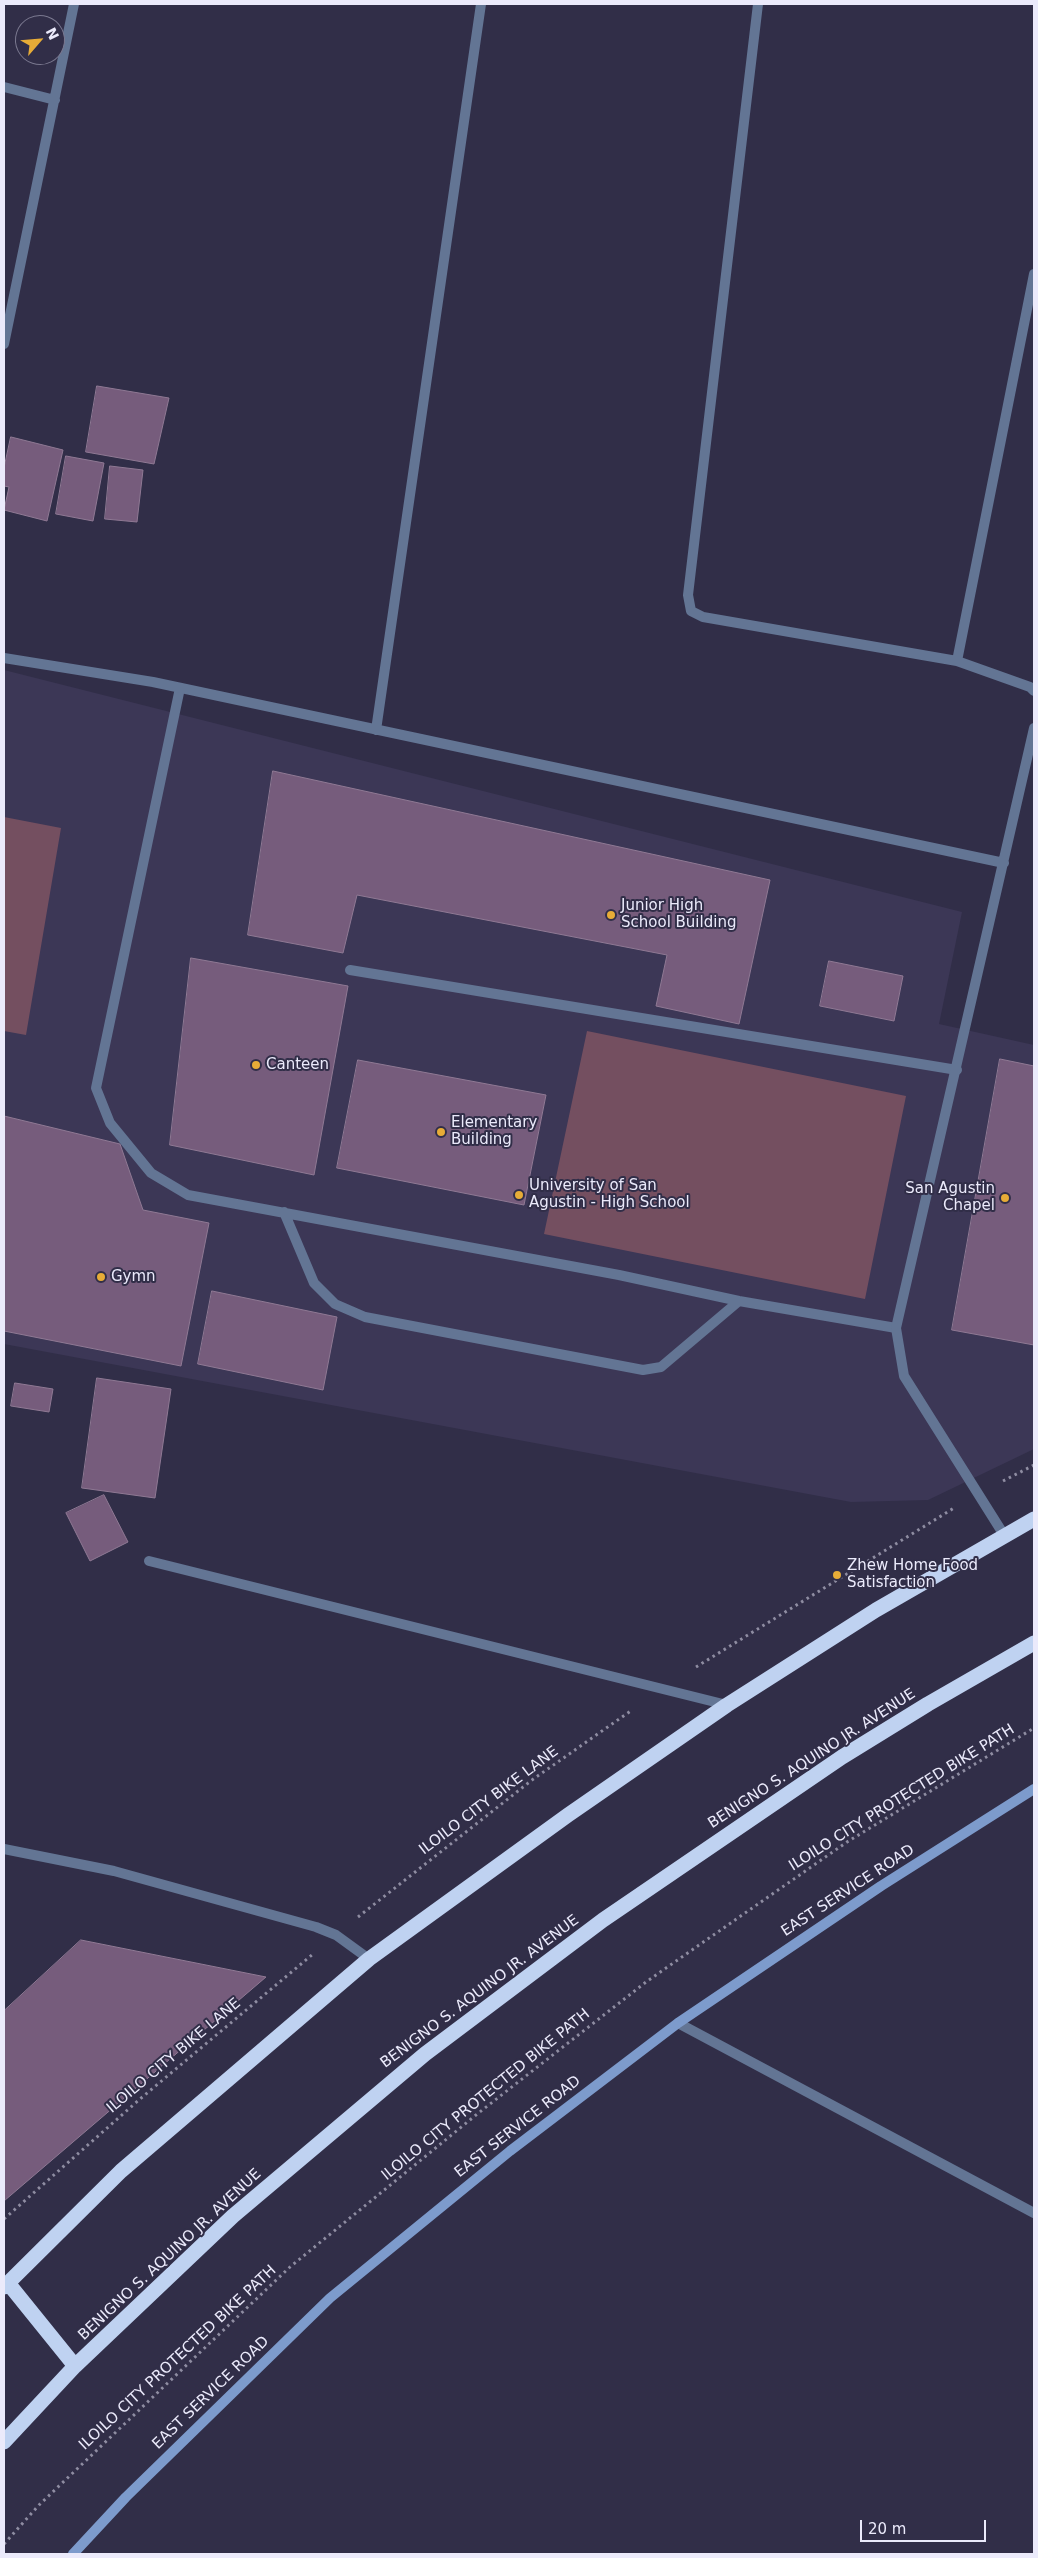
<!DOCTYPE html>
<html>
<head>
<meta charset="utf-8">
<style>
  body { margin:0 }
  #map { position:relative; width:1038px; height:2558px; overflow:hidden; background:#312e48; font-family:"DejaVu Sans",sans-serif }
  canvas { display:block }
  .frame { position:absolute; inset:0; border:5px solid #ebeafb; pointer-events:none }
  .north { position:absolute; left:15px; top:15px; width:50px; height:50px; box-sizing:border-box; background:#312e48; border:1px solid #7b7990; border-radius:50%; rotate:63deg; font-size:14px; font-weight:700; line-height:20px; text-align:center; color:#ebeafb }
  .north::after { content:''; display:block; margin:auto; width:18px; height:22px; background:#e7ac37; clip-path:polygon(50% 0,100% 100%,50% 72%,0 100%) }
  .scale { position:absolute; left:860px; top:2520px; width:126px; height:22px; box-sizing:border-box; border:2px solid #ebeafb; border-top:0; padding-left:6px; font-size:15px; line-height:18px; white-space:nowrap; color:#ebeafb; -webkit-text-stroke:4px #312e48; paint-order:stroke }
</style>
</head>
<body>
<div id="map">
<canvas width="1038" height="2558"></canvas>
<div class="frame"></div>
<div class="north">N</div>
<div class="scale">20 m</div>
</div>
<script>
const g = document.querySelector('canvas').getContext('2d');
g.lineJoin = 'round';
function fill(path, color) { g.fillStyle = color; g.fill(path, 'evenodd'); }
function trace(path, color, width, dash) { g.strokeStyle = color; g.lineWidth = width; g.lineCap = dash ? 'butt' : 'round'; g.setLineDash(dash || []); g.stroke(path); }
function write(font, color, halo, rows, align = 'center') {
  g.font = font + ' "DejaVu Sans",sans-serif'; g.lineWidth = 4; g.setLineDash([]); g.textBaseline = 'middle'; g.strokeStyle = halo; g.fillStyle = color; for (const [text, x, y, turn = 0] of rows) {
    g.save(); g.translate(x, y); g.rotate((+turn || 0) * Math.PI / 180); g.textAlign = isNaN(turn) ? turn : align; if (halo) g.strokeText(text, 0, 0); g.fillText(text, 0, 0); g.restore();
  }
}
fill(new Path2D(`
  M4,670L962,912L939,1024L1034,1045V1449L928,1500L851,1502L4,1344Z`), '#3c3756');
fill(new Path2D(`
  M4,817L61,828L26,1035L4,1031Z
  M587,1031L906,1096L865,1299L544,1234Z`), '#744f60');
const building = new Path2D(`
  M97,386L169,398L154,464L86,452Z
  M11,437L63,450L47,521L4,510L9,487L4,486V468Z
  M66,456L104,463L93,521L56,514Z
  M110,466L143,470L137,522L105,519Z
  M273,771L770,880L739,1024L656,1006L667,955L357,895L343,953L248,935Z
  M191,958L348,986L314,1175L170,1145Z
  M829,961L903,976L894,1021L820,1006Z
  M1000,1059L1034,1066V1345L952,1330Z
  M358,1060L546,1095L524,1205L337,1168Z
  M4,1116L120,1144L143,1210L209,1223L181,1366L4,1331Z
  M212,1291L337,1317L323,1390L198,1364Z
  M97,1378L171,1389L155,1498L82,1488Z
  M15,1383L53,1389L49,1412L11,1406Z
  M104,1495L128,1542L90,1561L66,1513Z
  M81,1940L266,1977L4,2201V2011Z`);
fill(building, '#765c7c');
trace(building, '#8f7994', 1);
trace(new Path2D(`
  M1003,1481L1034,1465
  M696,1667L954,1508
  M358,1917L532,1780L632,1710
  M4,2219L140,2099L313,1954
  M4,2544L39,2505L290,2267L476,2115L646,1982L847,1842L1034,1728`), '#8f8da2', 3, [2.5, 4]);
trace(new Path2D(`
  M180,688L96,1088L110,1123L151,1173L188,1195L619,1275L739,1301L896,1328
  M350,970L957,1070
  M284,1212L314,1283L335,1304L365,1317L643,1370L661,1367L739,1301
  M149,1561L727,1705`), '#637594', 10);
trace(new Path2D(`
  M758,4L688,595L691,611L703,617L957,661
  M4,87L55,100
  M1034,274L957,661L1030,687L1034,691
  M4,344L74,4
  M4,658L153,682L1004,863
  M376,730L481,4
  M1004,1535L904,1376L896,1328L1034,728
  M4,1849L114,1871L316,1927L336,1935L369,1959
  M678,2023L1034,2213`), '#637594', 10);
trace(new Path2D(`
  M73,2554L126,2497L330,2298L510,2151L678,2023L881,1886L1034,1789`), '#7d9bcc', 10);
trace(new Path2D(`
  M8,2283L75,2366
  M4,2287L121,2171L369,1959L568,1815L727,1705L876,1610L1034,1519
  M4,2442L75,2366L233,2216L425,2054L603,1920L842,1757L928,1704L1034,1643`), '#bfd2f1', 15);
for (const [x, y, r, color] of [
  [611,915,5,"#e7ac37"],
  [256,1065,5,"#e7ac37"],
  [441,1132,5,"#e7ac37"],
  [519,1195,5,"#e7ac37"],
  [1005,1198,5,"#e7ac37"],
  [101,1277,5,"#e7ac37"],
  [837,1575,5,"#e7ac37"]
]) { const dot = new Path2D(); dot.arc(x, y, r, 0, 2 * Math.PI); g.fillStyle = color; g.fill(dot); trace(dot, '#312e48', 2); }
write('15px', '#ebeafb', '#312e48', [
  ["Junior High",621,906],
  ["School Building",621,923],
  ["Canteen",266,1065],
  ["Elementary",451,1123],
  ["Building",451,1140],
  ["University of San",529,1186],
  ["Agustin - High School",529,1203],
  ["San Agustin",995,1189,"right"],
  ["Chapel",995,1206,"right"],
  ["Gymn",111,1277],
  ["Zhew Home Food",847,1566],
  ["Satisfaction",847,1583]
], 'left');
write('15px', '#ebeafb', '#312e48', [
  ["BENIGNO S. AQUINO JR. AVENUE",812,1759,-33],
  ["ILOILO CITY PROTECTED BIKE PATH",902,1798,-32],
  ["ILOILO CITY BIKE LANE",489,1801,-37],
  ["EAST SERVICE ROAD",848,1891,-33],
  ["BENIGNO S. AQUINO JR. AVENUE",480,1992,-37],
  ["ILOILO CITY BIKE LANE",174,2056,-40],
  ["ILOILO CITY PROTECTED BIKE PATH",486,2095,-39],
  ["EAST SERVICE ROAD",518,2127,-38],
  ["BENIGNO S. AQUINO JR. AVENUE",170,2255,-43],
  ["ILOILO CITY PROTECTED BIKE PATH",178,2358,-43],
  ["EAST SERVICE ROAD",211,2393,-44]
]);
</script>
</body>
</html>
